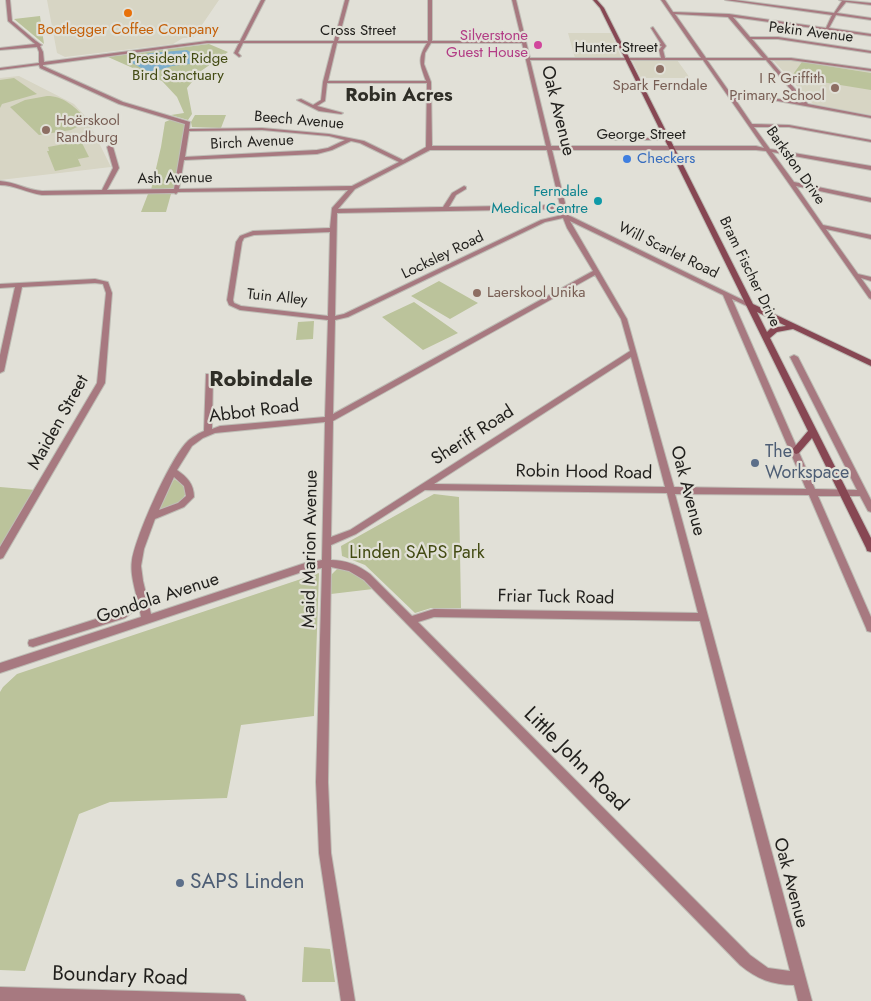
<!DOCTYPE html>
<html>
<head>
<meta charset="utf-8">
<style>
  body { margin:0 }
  canvas { display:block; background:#e1e0d7 }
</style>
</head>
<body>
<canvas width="871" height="1001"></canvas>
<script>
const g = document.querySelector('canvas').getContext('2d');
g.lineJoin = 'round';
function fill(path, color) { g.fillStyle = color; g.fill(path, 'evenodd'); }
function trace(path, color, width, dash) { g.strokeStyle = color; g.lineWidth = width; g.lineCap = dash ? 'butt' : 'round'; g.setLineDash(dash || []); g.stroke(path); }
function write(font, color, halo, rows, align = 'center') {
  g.font = font + ' Jost,sans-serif'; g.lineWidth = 4.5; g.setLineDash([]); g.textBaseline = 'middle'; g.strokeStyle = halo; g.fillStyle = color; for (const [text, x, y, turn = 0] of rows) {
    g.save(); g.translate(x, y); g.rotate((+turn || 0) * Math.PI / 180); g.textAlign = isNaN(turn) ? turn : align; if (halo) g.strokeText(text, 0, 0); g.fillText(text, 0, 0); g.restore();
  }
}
fill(new Path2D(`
  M47,0H219L193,38H183L173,44L65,57L57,53Z
  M568,33H611L621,57L575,58Z
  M632,60H677L690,78H641Z
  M773,60H793L871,72V115L813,104Z
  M19,76L74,104L86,117L111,167L0,180V78Z`), '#d7d5c4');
fill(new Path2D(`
  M40,16L44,44L14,19Z
  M209,44L228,52L201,71L187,88L192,114L188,120L171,115L184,113L177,97L162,81L108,57Z
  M802,62L871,73V90L791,77Z
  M14,78L37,94L2,104L0,108V80Z
  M47,96C64,96 73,106 85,117V123L71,130L39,135L10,107L25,100Z
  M195,115H226L221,128L192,127L191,122Z
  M172,119L186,124L174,188L151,190L161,147L165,122Z
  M81,141L89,157L78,159L74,150L81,166L55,171L47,151H49L48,147Z
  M148,194H171L166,212H141Z
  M439,281L478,303L450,319L411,296Z
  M414,302L458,333L423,350L382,317Z
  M314,321L313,339L296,340L298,322Z
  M174,479L182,484L187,492L181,501L159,511Z
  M0,487L36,490L0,551Z
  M434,494L459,497L461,608H431L415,613L365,565L342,556L341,546Z
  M339,567L354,571L373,589L331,594L330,576Z
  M319,573L314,716L241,725L227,798L110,802L79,814L25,971L0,970V692L3,687L17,674Z
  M304,947L330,949L335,982H302Z`), '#bbc39b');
fill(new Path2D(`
  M187,50L196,56L198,63L172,66L151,73L128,61V58L151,53Z`), '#7daecc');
const street = new Path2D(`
  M6,0H10L12,21C19,26 36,42 42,45L40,46L43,52L44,62L207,41H240L261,0H265L244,41H334L345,0H349L338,41H428V0H432V41H522L512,0H516L530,58H661L659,50L662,46L650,45L661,44L651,28L653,27L666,46L663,50L665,58H701L661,0H665L673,12L729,14L826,28L832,15L725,0H735L834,13L842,1L839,0L871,3V5L846,2L837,13L871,18V20L836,15L829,28L871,34V36L733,17L750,37H778L871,51V53L778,39H752L768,58H791L871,69V71L791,60H770L808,104L871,116V118L767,99H735L752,124L789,125L871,140V142L789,127H754L770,149L871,166V170L772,152L794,182L871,198V202L796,186L823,225L871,235V239L826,229L858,274L871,277V281L861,278L871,292V299L869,298L766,151L756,150H552L568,215L751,304L752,305L749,307L732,299L815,489L857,490L790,357L794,355L798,357L871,500V512L868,511L860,496H818L871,617V632L867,631L866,628L809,495L675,494L812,1001H798L794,985C772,985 757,979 740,965L364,580L349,571L331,567L328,782L331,853L355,1001H341L319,853L316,782L322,568L305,571L0,673V663L141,617L139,607L125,618L33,647L29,646L28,643L29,640L33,639L118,612L137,598C134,586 130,572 132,560C137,533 168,464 185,444C190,438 197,434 204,431L206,374H209L213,376L212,429L220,426L325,417L328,320L240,310L229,305L227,300L236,242L240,236L253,231L330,228L332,208L348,190L178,192L176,194L174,193L42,195C27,193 15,185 0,185V181C15,182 27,190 42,191L102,190L113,168L107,147L110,145L113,147L119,168L107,190L174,189L185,124L119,104L40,68L39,65L0,70V68L39,63V52L37,47L0,50V48L35,44L8,21ZM675,14L728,17L763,58H706ZM207,43H239L234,53L239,57L241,56L238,53L243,43H333L323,82L321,100L313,105L301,99L297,100L319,111L341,114L343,113L317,106L325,101L327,83H427L426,147L403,160L364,141L329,134L262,128L189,129L190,122L123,102L43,66V65ZM337,43H427C417,59 420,64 426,81H328ZM431,43H522L546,146H432L431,82L424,64L425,53ZM530,60H703L764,148L756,146H551ZM707,60H766L802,103L767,97H733ZM262,130L329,136L345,140L328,148L317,150L185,157L189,131ZM351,141L360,143L399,162L352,186L179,189L184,160L317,154L332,150ZM430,150H547L560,205L449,207L456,195L466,189V187L464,186L452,193L443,207L338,209L355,189ZM560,209L562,215L541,220L344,314L335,316L337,213ZM563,218L567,228L593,271L333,414L335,320L348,317L545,222ZM570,221L723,295L806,489L674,487L627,319ZM330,232L328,316L241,306L234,303L233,300L242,242L244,238L254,235ZM595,275L621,319L630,351L350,530L331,537L333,421ZM631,357L665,487L434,484ZM325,422L322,560L305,563L151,614L143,581L141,566L144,549L155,519L184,507L194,497C194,484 187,477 177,470L192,446L203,438L215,433ZM174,477L184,486L186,496L178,503L159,510ZM425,490L667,493L698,613L434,609L412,616L370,574C358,565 346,560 331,560V545L356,534ZM434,617L700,621L790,971L768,968L750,955L418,622Z
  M616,138H667L669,139L667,140H614V139Z
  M95,279L108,282L112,293L105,383L3,558L0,559V547L97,383L106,293L103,284L95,283L22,287L4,371L0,373V355L15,287L0,288V284Z
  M0,987L239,994L244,996L246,1001H0Z`);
const secondary = new Path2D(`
  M593,0H597L604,8L753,304L871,360V366L793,329L777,332L770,338L871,538V552L867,551L866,548L812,438L799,453L796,454L791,451L808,431L600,8ZM757,312L786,326L771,328L767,332Z`);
trace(street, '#bebdb5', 2);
trace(secondary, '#bebdb5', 2);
fill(street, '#a77980');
fill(secondary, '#874753');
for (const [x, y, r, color] of [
  [128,13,5,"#e8710a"],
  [538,45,5,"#d1479c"],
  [660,69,5,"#8d6e63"],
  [835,88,5,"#8d6e63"],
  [46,130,5,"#8d6e63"],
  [627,159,5,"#3f7fe0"],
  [598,201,5,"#0f9aa8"],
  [477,293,5,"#8d6e63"],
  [755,463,5,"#5c6f8a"],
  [180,883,5,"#5c6f8a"]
]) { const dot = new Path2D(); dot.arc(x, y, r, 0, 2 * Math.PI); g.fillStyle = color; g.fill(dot); trace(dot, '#e1e0d7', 2); }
write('15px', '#c56008', '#e1e0d7', [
  ["Bootlegger Coffee Company",128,30]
]);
write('15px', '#201f1c', '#e1e0d7', [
  ["Cross Street",358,31],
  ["Pekin Avenue",811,33,7],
  ["Hunter Street",616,48],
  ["Beech Avenue",299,121,5],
  ["George Street",641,135],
  ["Birch Avenue",252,143,-3],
  ["Barkston Drive",795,166,55],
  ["Ash Avenue",175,179,-1],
  ["Will Scarlet Road",668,251,26],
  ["Locksley Road",443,256,-26],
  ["Bram Fischer Drive",749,272,64],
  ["Tuin Alley",277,298,6]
]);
write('15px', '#b23c85', '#e1e0d7', [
  ["Silverstone",528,36],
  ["Guest House",528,53]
], 'right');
write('15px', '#434b13', '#e1e0d7', [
  ["President Ridge",178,59],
  ["Bird Sanctuary",178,76]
]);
write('15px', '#785e54', '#e1e0d7', [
  ["I R Griffith",825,79,"right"],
  ["Primary School",825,96,"right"],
  ["Spark Ferndale",660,86,"center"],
  ["Hoërskool",56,121],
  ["Randburg",56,138],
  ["Laerskool Unika",487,293]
], 'left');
write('15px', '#366cbe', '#e1e0d7', [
  ["Checkers",637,159]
], 'left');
write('15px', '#0d838f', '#e1e0d7', [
  ["Ferndale",588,192],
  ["Medical Centre",588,209]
], 'right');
write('18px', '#201f1c', '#e1e0d7', [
  ["Oak Avenue",557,111,76],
  ["Abbot Road",254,412,-7],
  ["Maiden Street",59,423,-61],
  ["Sheriff Road",473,436,-33],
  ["Robin Hood Road",584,473,1],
  ["Oak Avenue",687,491,75],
  ["Maid Marion Avenue",311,549,-89],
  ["Friar Tuck Road",556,598,1],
  ["Gondola Avenue",158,599,-18],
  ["Oak Avenue",790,883,75]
]);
write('18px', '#4e5e75', '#e1e0d7', [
  ["The",765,453],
  ["Workspace",765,474]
], 'left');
write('18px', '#434b13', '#e1e0d7', [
  ["Linden SAPS Park",417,554]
]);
write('bold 19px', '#2f2e27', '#e1e0d7', [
  ["Robin Acres",399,96]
]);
write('21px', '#201f1c', '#e1e0d7', [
  ["Little John Road",575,760,45],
  ["Boundary Road",120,977,2]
]);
write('21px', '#4e5e75', '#e1e0d7', [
  ["SAPS Linden",190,883]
], 'left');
write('bold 22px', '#2f2e27', '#e1e0d7', [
  ["Robindale",261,381]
]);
</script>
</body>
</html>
